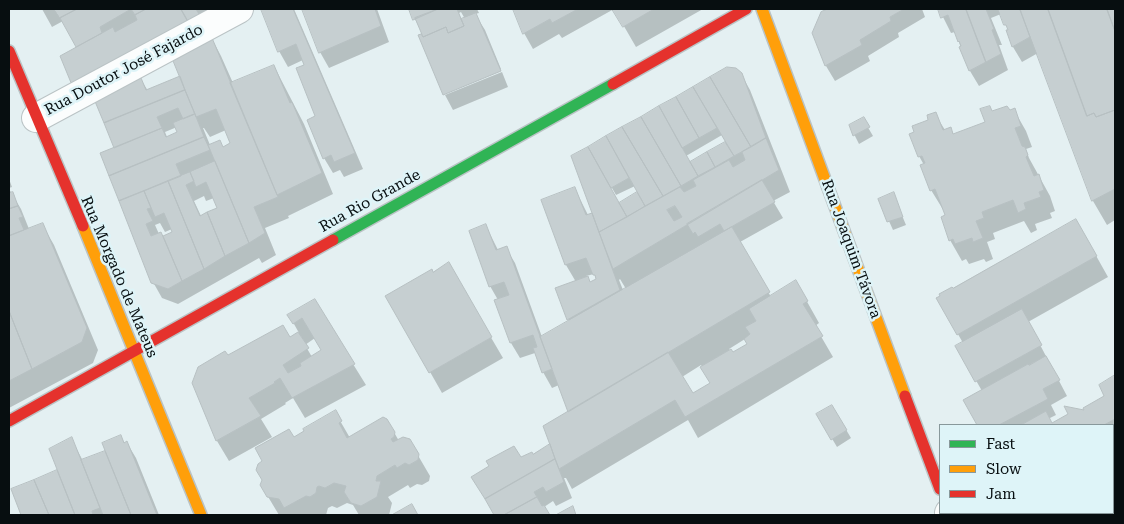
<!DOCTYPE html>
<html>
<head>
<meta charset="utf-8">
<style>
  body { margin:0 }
  #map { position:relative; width:1124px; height:524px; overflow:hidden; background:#e4f0f2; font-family:"Roboto Serif",serif }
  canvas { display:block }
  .frame { position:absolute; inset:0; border:10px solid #070e10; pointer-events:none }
  .legend { position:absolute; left:939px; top:424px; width:175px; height:90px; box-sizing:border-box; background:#def4f8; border:1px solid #88989b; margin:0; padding:6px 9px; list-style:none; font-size:15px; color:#070e10 }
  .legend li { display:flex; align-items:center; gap:10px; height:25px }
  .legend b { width:25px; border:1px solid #88989b }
</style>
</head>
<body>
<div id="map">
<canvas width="1124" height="524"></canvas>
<div class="frame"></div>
<ul class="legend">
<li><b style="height:6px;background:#30b455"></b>Fast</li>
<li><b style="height:6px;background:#ff9f0a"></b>Slow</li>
<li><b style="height:6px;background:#e5322d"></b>Jam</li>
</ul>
</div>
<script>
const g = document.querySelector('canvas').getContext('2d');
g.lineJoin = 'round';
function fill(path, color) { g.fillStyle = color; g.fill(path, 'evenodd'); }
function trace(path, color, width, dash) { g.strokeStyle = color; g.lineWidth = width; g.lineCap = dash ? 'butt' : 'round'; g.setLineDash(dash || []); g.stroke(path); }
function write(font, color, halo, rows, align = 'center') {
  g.font = font + ' "Roboto Serif",serif'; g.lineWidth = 5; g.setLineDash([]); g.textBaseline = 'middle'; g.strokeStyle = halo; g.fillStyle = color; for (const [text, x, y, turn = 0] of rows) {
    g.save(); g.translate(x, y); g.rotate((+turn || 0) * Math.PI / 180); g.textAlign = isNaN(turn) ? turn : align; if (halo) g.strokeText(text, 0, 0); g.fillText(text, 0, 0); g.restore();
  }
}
fill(new Path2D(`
  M42,9H248L137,73L148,91L181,77L210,35L221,56L233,83L274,66L304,124L333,194L288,216L289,218L265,228L276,255L262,263L259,258L178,304L162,298L153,282L102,154L116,148L78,47L63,21L52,27ZM177,127L179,133L167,137L165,132ZM203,128H204L210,137L226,130L232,144L223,148L210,145ZM204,196L206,201L214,198L218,208L201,216L194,201ZM160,223L165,232L172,229L174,233L163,238L159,234L155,225Z
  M262,9H294L363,169L344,177L340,170L333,173L324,158L317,117L303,60L288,67L279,51Z
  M304,9H377L389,42L329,68L320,52Z
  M410,9H477L479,13L475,14L485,30L501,69L444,93L423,35ZM461,12L465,19L462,21L459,13Z
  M514,9H703L636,47L614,9L562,38L559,34L533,49L524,33Z
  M830,9H922L925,17L898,33L899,37L868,56L870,61L835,81L826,66L814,33L822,13Z
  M939,9H1115V220L1107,225L1093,201L1038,53L1022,62L1013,47L1007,31H1009L1001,14L991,18L1002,45H999L1008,70L979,86L970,71L955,32L951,33Z
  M728,68L741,74L750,90L790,192L773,201L783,218L740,242L771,297L796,282L819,323L815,326L833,357L698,438L688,420L572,489L566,478H564L572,498L556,506L553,501L544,507L549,515H495L473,477L532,456L549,446L570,412L559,385L552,388L543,372L535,353L520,358L511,343L496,301L498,300L490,286L486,226L498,250L506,248L515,263L542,337L569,321L557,289L576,282L566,265L543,201L575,189L588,215L593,213L573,157ZM722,135L730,149L690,163L686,156ZM635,186L644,202L642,203L618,204L610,189L612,188L616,195ZM594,274L597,280L590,283L586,276ZM620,279L626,289L623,290L619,280ZM745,339L748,344L732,354L729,349ZM701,365L712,384L692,395L682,377Z
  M502,72L508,87L453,110L445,95Z
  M1014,110L1026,131L1032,147L1026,149L1029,158L1050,196L1055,211L1050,213L1052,218L1035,224L1037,230L1031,233L1024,221L993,233L995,239L987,242L993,259L986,262L984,259L969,264L966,259L962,261L950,240L947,216L931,190L924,165L919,156L930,120L935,114L945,130L950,128L954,135L987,122L992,112H1009Z
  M863,119L873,136L859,144L850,126Z
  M9,179L12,187L9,188Z
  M9,189L21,209L29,229L42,224L54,245L98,350L93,363L9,408Z
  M893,194L906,225L893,230L879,199Z
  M1076,220L1108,277L1028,322L1067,396L1051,405L1056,415L1048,419L1052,424L1086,412L1106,396L1100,385L1115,377V446L1113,448V425H978L965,400L982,391L957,347L963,343L938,299Z
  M448,264L503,358L442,393L387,296L433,273Z
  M314,301L366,385L305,418L293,398L285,403L286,404L261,419L272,437L229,461L217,441L193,383L228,356L290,339L299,333L289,315ZM315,338L322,350L312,357L305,345Z
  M832,406L851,438L837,447L818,415Z
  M335,412L350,438L387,420L399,441L409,440L430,476L429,481L422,485L417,484L410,488L408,485L388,497L392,503L389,515H359L353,505L347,503L337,508L332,506L328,508L326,515H279L261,485L293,438Z
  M121,437L125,444L127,443L136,458L159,515H22L12,490L59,471L71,438L83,461L107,451Z
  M1113,448L1115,453V515H1039L1038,513H1113Z`), '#0003');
const building = new Path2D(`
  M54,9H77L60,18Z
  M77,9H146L135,15L131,9L100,27L102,33L76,47L60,18Z
  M146,9H181L189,23L74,90L60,56L113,27L115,32L137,20L135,15Z
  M181,9H196L200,16L189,23Z
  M261,9H293L355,153L334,162L331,155L323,159L307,120L315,116L296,68L304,65L296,44L278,52Z
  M302,9H375L381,26L319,53Z
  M409,9H438L413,20Z
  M438,9H457L464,26L448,33L446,27L423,37L415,18Z
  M513,9H578L552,23L550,19L523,34Z
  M612,9H654L623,27Z
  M828,9H904L890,17L891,21L860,40L862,45L825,66L812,33L821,12Z
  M938,9H966L986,62L969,71L959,47L961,46L959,41L958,42L948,15L941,18Z
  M966,9H986L994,29L992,30L1001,54L986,62Z
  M998,9H1020L1030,37L1012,47L1006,30H1008L1006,25H1004Z
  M1020,9H1048L1087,116L1094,113L1096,117L1115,110V189L1092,201Z
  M1048,9H1107L1115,31V110L1096,117L1094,113L1087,116Z
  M1107,9H1115V31Z
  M476,13L501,71L443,95L418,35L421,34L423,37L446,27L448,33L464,26L461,19Z
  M210,33L278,197L254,207L265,233L249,243L208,145L220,140L223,147L230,143L216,109L196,117L171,56Z
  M274,65L290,103L292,102L322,173L277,195L230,83Z
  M727,67L736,68L742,73L766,138L751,147L710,77Z
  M139,73L146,90L180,76L185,90L104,123L94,99Z
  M710,77L751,147L734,156L693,87Z
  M693,87L717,128L699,138L676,97Z
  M185,90L195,114L183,119L178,108L157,117L162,128L114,148L104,123Z
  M676,97L699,138L682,148L659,106Z
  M659,106L698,176L681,186L641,117Z
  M990,106L992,111L1007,106L1010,110L1015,108L1021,126L1015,128L1022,146L1025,147L1028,155L1026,157L1034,176L1039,174L1044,190L1039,192L1041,197L1024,203L1026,209L1018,213L1013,200L982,212L984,218L976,221L983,238L973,242L972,238L955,244L953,239L949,241L941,217L945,215L935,189L930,191L920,165L925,163L922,156L918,157L909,134L914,132L912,126L928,120L927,115L936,112L943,130L951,127L953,134L985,122L980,109Z
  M195,114L204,137L109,176L100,153L162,128L166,137L177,132L173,123Z
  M641,117L681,186L663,196L622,127Z
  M864,117L870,127L853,136L849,125Z
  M622,127L663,196L645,206L606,136Z
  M606,136L629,178L611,188L588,147Z
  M204,137L210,150L176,164L181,176L119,201L109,176Z
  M766,138L779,170L613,269L599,232L680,187L684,192L696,186L693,180L729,160L733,167L745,160L742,152ZM675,206L682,217L674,221L667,210Z
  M725,142L734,156L715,167L707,152Z
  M588,147L627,217L599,232L571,156Z
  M707,152L715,167L698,176L690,162Z
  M215,161L249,243L225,256L207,212L217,208L206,182L196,187L190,172Z
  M190,172L194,181L186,185L200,216L207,212L225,256L204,269L168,181Z
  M762,180L775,202L724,231L720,224L698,237L695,232L693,234L687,224Z
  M168,181L204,269L182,281L163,236L172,232L164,213L155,217L144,191Z
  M575,187L586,215L592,213L620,290L567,320L555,288L588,276L590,282L596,279L595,275H593L586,258L565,265L541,200Z
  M144,191L151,208L147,209L153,221L146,224L151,236L161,232L182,281L168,289L151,283L119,201Z
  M13,192L18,206L9,209V193Z
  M637,192L645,206L627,217L619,203Z
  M894,192L903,217L887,222L878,199Z
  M18,206L23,217L19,218L24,230L9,236V209Z
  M1076,219L1097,256L957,335L936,298L940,296L939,294L952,287L953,288Z
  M43,223L87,328L82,342L32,369L9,311V236Z
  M486,224L496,250L507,246L552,369L542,373L533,348L537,347L533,335L510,343L494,300L509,295L504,282L489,287L469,231Z
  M732,227L770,292L568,412L540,337Z
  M449,262L492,337L429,373L385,296L432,269L433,272Z
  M796,280L808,301L803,304L823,336L685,417L675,400L559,469L543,426L668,352L693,393L710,383L700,367L731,349L733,352L747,344L744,339L750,334L745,327L756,321L749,309Z
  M315,299L355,364L292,398L280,378L274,382L275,383L249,398L261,416L216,441L192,383L198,367L225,351L228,355L283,325L290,337L298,332L309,348L283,365L288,373L301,366L300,363L321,350L302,318L293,324L287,315Z
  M1022,309L1042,345L975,382L955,346Z
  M9,311L32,369L9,381Z
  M1046,356L1060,380L1043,389L1048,399L999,425H977L963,400L1028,364L1029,365Z
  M1115,375V419L1104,425H1021L1046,411L1052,423L1068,414L1064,406L1084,410L1083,408L1104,396L1099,385Z
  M832,405L847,430L831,440L816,414Z
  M336,410L342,421L339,423L347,438L383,417L387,419L395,432L394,437L391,439L393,442L403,437L410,439L419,454L418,460L409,465L405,463L397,468L395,465L377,476L376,481H381L377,497L361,506L351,503L344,492L346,486L334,483L325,488L319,486L317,487L316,493L310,497L306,496L284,508L279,499L267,497L260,485L262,480L256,470L258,464L262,461L255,448L289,429L294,437L304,431L303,429Z
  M121,435L124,443L127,441L157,515H131L102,443Z
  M72,437L100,508L92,511L93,515H75L49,449Z
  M550,444L555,459L485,499L471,477L489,466L486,461L514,446L521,457L532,452L533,454Z
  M105,451L131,515H103L81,460Z
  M1115,452V488L1113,489V453Z
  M555,459L564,482L546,492L543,487L534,492L537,497L504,515H494L485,499Z
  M57,470L75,515H49L34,480Z
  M34,480L49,515H21L11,489Z
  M537,497L542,506L544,505L550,515H504Z
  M412,504L418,515H392Z
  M573,506L576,515H556Z
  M1113,512L1115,515H1067L1071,513Z
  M1036,513H1071L1067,515H1037Z`);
fill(building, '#c6cfd1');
trace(building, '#b7c0c2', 1);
const street = new Path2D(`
  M36,118L239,9
  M949,513L950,515`);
const fast = new Path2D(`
  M333,240L613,84`);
const slow = new Path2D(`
  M762,9L905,396
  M83,226L201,515`);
const jam = new Path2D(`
  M9,51L83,226
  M613,84L746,9
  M905,396L940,489
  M9,421L333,240`);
trace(street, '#bac3c5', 30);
trace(fast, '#bac3c5', 14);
trace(slow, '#bac3c5', 14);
trace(jam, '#bac3c5', 14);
trace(street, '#fbfdfd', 28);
trace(fast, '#30b455', 11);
trace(slow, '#ff9f0a', 11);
trace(jam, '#e5322d', 11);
write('15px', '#070e10', '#def4f8', [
  ["Rua Doutor José Fajardo",124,70,-28],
  ["Rua Rio Grande",370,201,-29],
  ["Rua Joaquim Távora",851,249,70],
  ["Rua Morgado de Mateus",119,277,67]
]);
</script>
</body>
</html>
